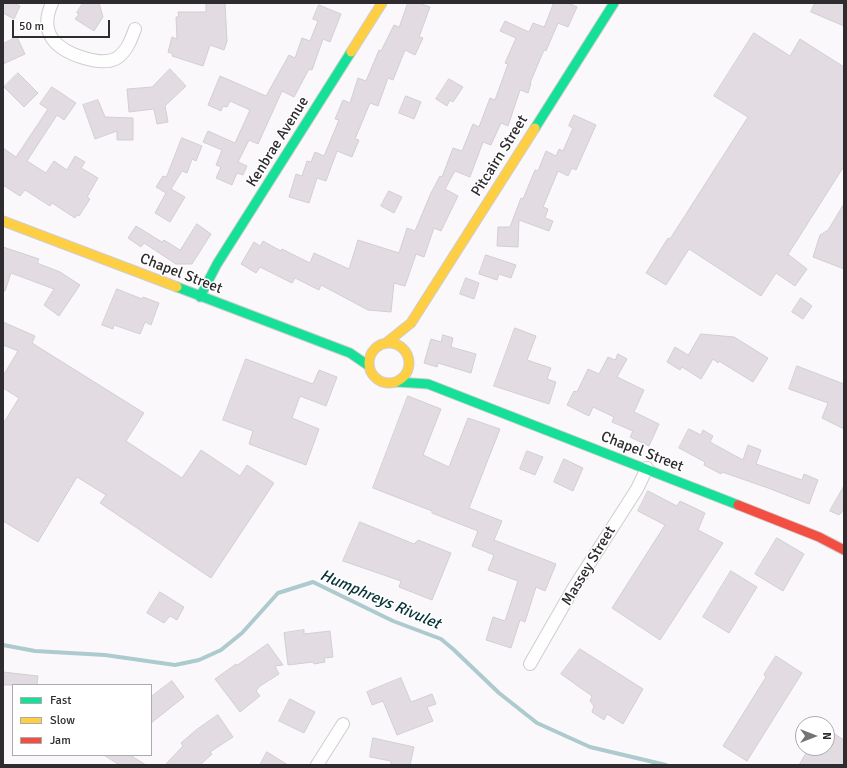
<!DOCTYPE html>
<html>
<head>
<meta charset="utf-8">
<style>
  body { margin:0 }
  #map { position:relative; width:847px; height:768px; overflow:hidden; background:#fbf8fb; font-family:Signika,sans-serif }
  canvas { display:block }
  .frame { position:absolute; inset:0; border:4px solid #2e2c2e; pointer-events:none }
  .legend { position:absolute; left:12px; top:684px; width:140px; height:72px; box-sizing:border-box; background:#fff; border:1px solid #ababab; margin:0; padding:5px 7px; list-style:none; font-size:12px; color:#2e2c2e }
  .legend li { display:flex; align-items:center; gap:8px; height:20px }
  .legend b { width:20px; border:1px solid #ababab }
  .north { position:absolute; left:795px; top:716px; width:40px; height:40px; box-sizing:border-box; background:#fff; border:1px solid #ababab; border-radius:50%; rotate:90deg; font-size:11px; font-weight:700; line-height:16px; text-align:center; color:#2e2c2e }
  .north::after { content:''; display:block; margin:auto; width:14px; height:18px; background:#767376; clip-path:polygon(50% 0,100% 100%,50% 72%,0 100%) }
  .scale { position:absolute; left:12px; top:20px; width:98px; height:18px; box-sizing:border-box; border:2px solid #2e2c2e; border-top:0; padding-left:5px; font-size:12px; line-height:14px; white-space:nowrap; color:#2e2c2e; -webkit-text-stroke:3px #fff; paint-order:stroke }
</style>
</head>
<body>
<div id="map">
<canvas width="847" height="768"></canvas>
<div class="frame"></div>
<ul class="legend">
<li><b style="height:5px;background:#16e098"></b>Fast</li>
<li><b style="height:5px;background:#ffcf43"></b>Slow</li>
<li><b style="height:5px;background:#f24e42"></b>Jam</li>
</ul>
<div class="north">N</div>
<div class="scale">50 m</div>
</div>
<script>
const g = document.querySelector('canvas').getContext('2d');
g.lineJoin = 'round';
function trace(path, color, width, dash) { g.strokeStyle = color; g.lineWidth = width; g.lineCap = dash ? 'butt' : 'round'; g.setLineDash(dash || []); g.stroke(path); }
function fill(path, color) { g.fillStyle = color; g.fill(path, 'evenodd'); }
function write(font, color, halo, rows, align = 'center') {
  g.font = font + ' Signika,sans-serif'; g.lineWidth = 3; g.setLineDash([]); g.textBaseline = 'middle'; g.strokeStyle = halo; g.fillStyle = color; for (const [text, x, y, turn = 0] of rows) {
    g.save(); g.translate(x, y); g.rotate((+turn || 0) * Math.PI / 180); g.textAlign = isNaN(turn) ? turn : align; if (halo) g.strokeText(text, 0, 0); g.fillText(text, 0, 0); g.restore();
  }
}
trace(new Path2D(`
  M3,645L35,651L105,655L175,665L199,660L221,650L242,633L278,593L313,582L393,621L441,639L453,649L499,693L537,723L590,747L666,765`), '#adcacf', 4);
const building = new Path2D(`
  M3,3H14L20,6L14,19L3,13Z
  M83,3H99L103,17L94,31L75,19L79,14L77,13Z
  M225,3L227,41L224,50L210,45L203,66L172,56L173,54L168,52L172,37L177,39L176,17H179L178,12H206V4Z
  M408,3H419L430,7L419,37L423,38L415,55L405,50L393,80L388,78L378,106L370,103L355,139L359,140L352,157L337,151L326,181L317,178L309,203L289,197L296,174L302,176L307,161L311,162L315,152L324,156L339,120L335,119L343,100L350,103L358,78L366,81L379,50L381,51L394,25L399,27Z
  M554,3H568L577,7L568,27L558,23L546,51L544,50L530,83H531L528,93L520,90L508,126L501,123L491,145L483,142L470,177L455,171L445,189L458,196L441,231L434,228L424,257L416,254L405,286L394,283L391,312L368,310L321,285L319,290L295,278L292,283L260,267L256,273L241,264L254,242L260,246L263,241L281,251L282,249L310,263L314,253L349,269L358,240L399,253L407,228L415,231L431,193L440,176L442,177L453,148L462,151L473,124L479,127L490,98L495,100L508,64L505,63L516,38L500,31L505,21L529,32L533,23L544,27Z
  M815,3H844V26L811,12Z
  M319,5L341,14L330,42L323,39L312,70L309,69L294,97L282,91L258,144L249,140L238,162L247,166L243,175L237,173L232,185L216,178L221,167L216,165L222,150L203,142L208,131L235,143L250,110L230,101L227,107L223,106L221,111L208,105L220,76L266,96L289,55L295,58L302,38L310,41L318,21L313,19Z
  M754,33L790,56L800,39L844,67V166L787,256L789,255L807,269L795,286L776,273L761,296L689,249L666,285L646,273L668,238L670,239L748,117L714,96Z
  M17,37L25,54L3,64V44Z
  M170,69L186,86L165,106L168,122L157,124L154,109L129,112L127,89L152,87Z
  M18,73L38,93L24,107L4,87Z
  M449,79L463,87L453,102L450,100L447,106L436,99Z
  M52,87L76,103L64,120L57,115L27,161L46,173L54,161L67,170L75,156L85,162L81,168L98,178L87,197L90,199L79,216L77,215L75,218L52,203L50,206L25,190L20,196L3,185V148L16,157L48,109L40,104Z
  M406,96L421,102L414,119L399,113Z
  M98,100L105,117L133,118V140H117V131L95,139L83,105Z
  M574,115L596,125L576,170L572,168L568,176L558,171L543,207L548,209L545,218L553,221L549,231L519,220L518,247L497,246L498,227H510L521,198L523,199L535,170L538,171L546,151L556,156L559,149L563,151L573,128L569,126Z
  M182,138L202,146L196,161L192,159L187,173L182,171L171,189L185,197L170,222L155,213L166,193L156,187L163,176L166,177Z
  M389,191L402,197L394,213L381,206Z
  M844,204V269L813,257L820,235L828,230Z
  M197,224L211,234L192,264H176L144,243L141,247L128,238L136,226L162,242L164,240L180,250Z
  M3,247L39,259L37,263L60,272L80,285L59,316L44,305L54,289L11,273L5,291H3Z
  M486,255L516,265L511,278L499,274L497,280L479,274Z
  M466,278L479,283L474,299L460,294Z
  M117,289L142,299L143,297L159,303L151,325L145,322L140,334L114,325L113,329L102,325Z
  M801,298L812,306L803,319L792,312Z
  M3,322L35,336L32,343L144,413L126,441L182,478L201,450L240,476L247,465L274,483L211,578L100,503L106,495L77,477L38,542L3,521V424L19,398L3,388V376L18,351L3,345Z
  M515,328L536,336L527,360L551,368L547,379L556,382L549,404L494,386Z
  M701,334L734,337L768,358L753,382L719,361L718,363L713,359L701,379L682,367L680,370L667,362L675,347L688,355Z
  M443,335L453,338L451,347L476,354L471,373L438,363L437,367L424,363L431,339L441,342Z
  M618,354L627,359L617,377L644,390L634,412L659,424L649,446L630,437L633,431L612,422L614,417L593,407L589,416L567,405L574,391L577,392L588,369L599,374L608,357L615,360Z
  M246,359L313,384L319,370L337,377L326,406L300,396L292,418L319,429L306,465L249,444L253,431L223,420Z
  M797,366L844,384V429L822,418L828,403L789,389Z
  M408,396L441,409L423,455L449,467L468,418L500,429L469,508L502,521L494,540L556,564L545,591L536,587L525,622L520,620L511,648L486,640L493,617L505,621L518,581L488,570L494,555L472,546L478,531L432,513V511L373,488Z
  M689,429L701,435L703,430L713,436L710,442L743,460L748,445L761,450L756,464L802,480L804,474L818,480L809,504L768,488L722,472L721,474L704,465L705,462L679,448Z
  M527,451L543,457L535,475L520,469Z
  M564,459L583,468L573,491L554,482Z
  M844,486V510L839,515L830,511Z
  M648,491L677,506L680,501L705,513L698,530L723,543L660,640L612,608L665,525L638,511Z
  M360,522L414,544L418,540L451,553L432,600L399,587L401,581L343,561Z
  M777,538L804,554L783,591L755,574Z
  M731,571L757,587L729,633L703,617Z
  M160,592L184,607L177,620L170,616L164,623L147,613Z
  M304,630V634L330,631L333,657L324,658L325,662L314,664L313,662L288,665L284,633Z
  M268,644L283,665L275,666L279,674L260,686L256,691L260,696L240,712L215,679L236,664L237,665Z
  M580,649L643,689L623,724L607,714L604,720L592,712L594,706L590,701L592,696L561,674Z
  M776,656L802,673L747,761L723,746L766,677L764,675Z
  M3,672L38,676L37,685H3Z
  M401,678L411,702L432,694L436,704L427,707L433,721L397,735L383,701L372,705L367,692Z
  M172,681L184,697L151,723V697Z
  M290,699L315,712L304,733L279,721Z
  M218,715L233,737L210,752L212,754L200,765H165L183,746L181,743L196,730Z
  M827,729L844,740V765H799L809,748H827Z
  M373,738L414,747L410,765H391V761L370,757Z
  M267,752L288,765H260Z
  M104,755H130L146,765H120Z`);
fill(building, '#e2dbe2');
trace(building, '#d1cfd1', 1);
const street = new Path2D(`
  M52,3C38,34 57,50 84,58C94,61 107,64 117,58C127,51 131,40 135,29
  M530,664L573,589L637,489L647,468
  M317,765L343,724`);
const fast = new Path2D(`
  M535,128L614,3
  M177,287L350,353L369,366
  M200,297L217,264L351,52
  M397,382L428,384L738,505`);
const slow = new Path2D(`
  M351,52L382,3
  M3,221L177,287
  M369 363a20 20 0 1 1 40 0a20 20 0 1 1-40 0Z
  M386,343L411,323L535,128`);
const jam = new Path2D(`
  M738,505L819,537L844,550`);
trace(street, '#cfcdcf', 14);
trace(fast, '#cfcdcf', 11);
trace(slow, '#cfcdcf', 11);
trace(jam, '#cfcdcf', 11);
trace(street, '#fefefe', 12);
trace(fast, '#16e098', 9);
trace(slow, '#ffcf43', 9);
trace(jam, '#f24e42', 9);
write('15px', '#2e2c2e', '#fff', [
  ["Kenbrae Avenue",278,142,-58],
  ["Pitcairn Street",500,156,-58],
  ["Chapel Street",181,274,21],
  ["Chapel Street",642,452,21],
  ["Massey Street",589,566,-59]
]);
write('italic 16px', '#073338', '#fff', [
  ["Humphreys Rivulet",380,600,23]
]);
</script>
</body>
</html>
